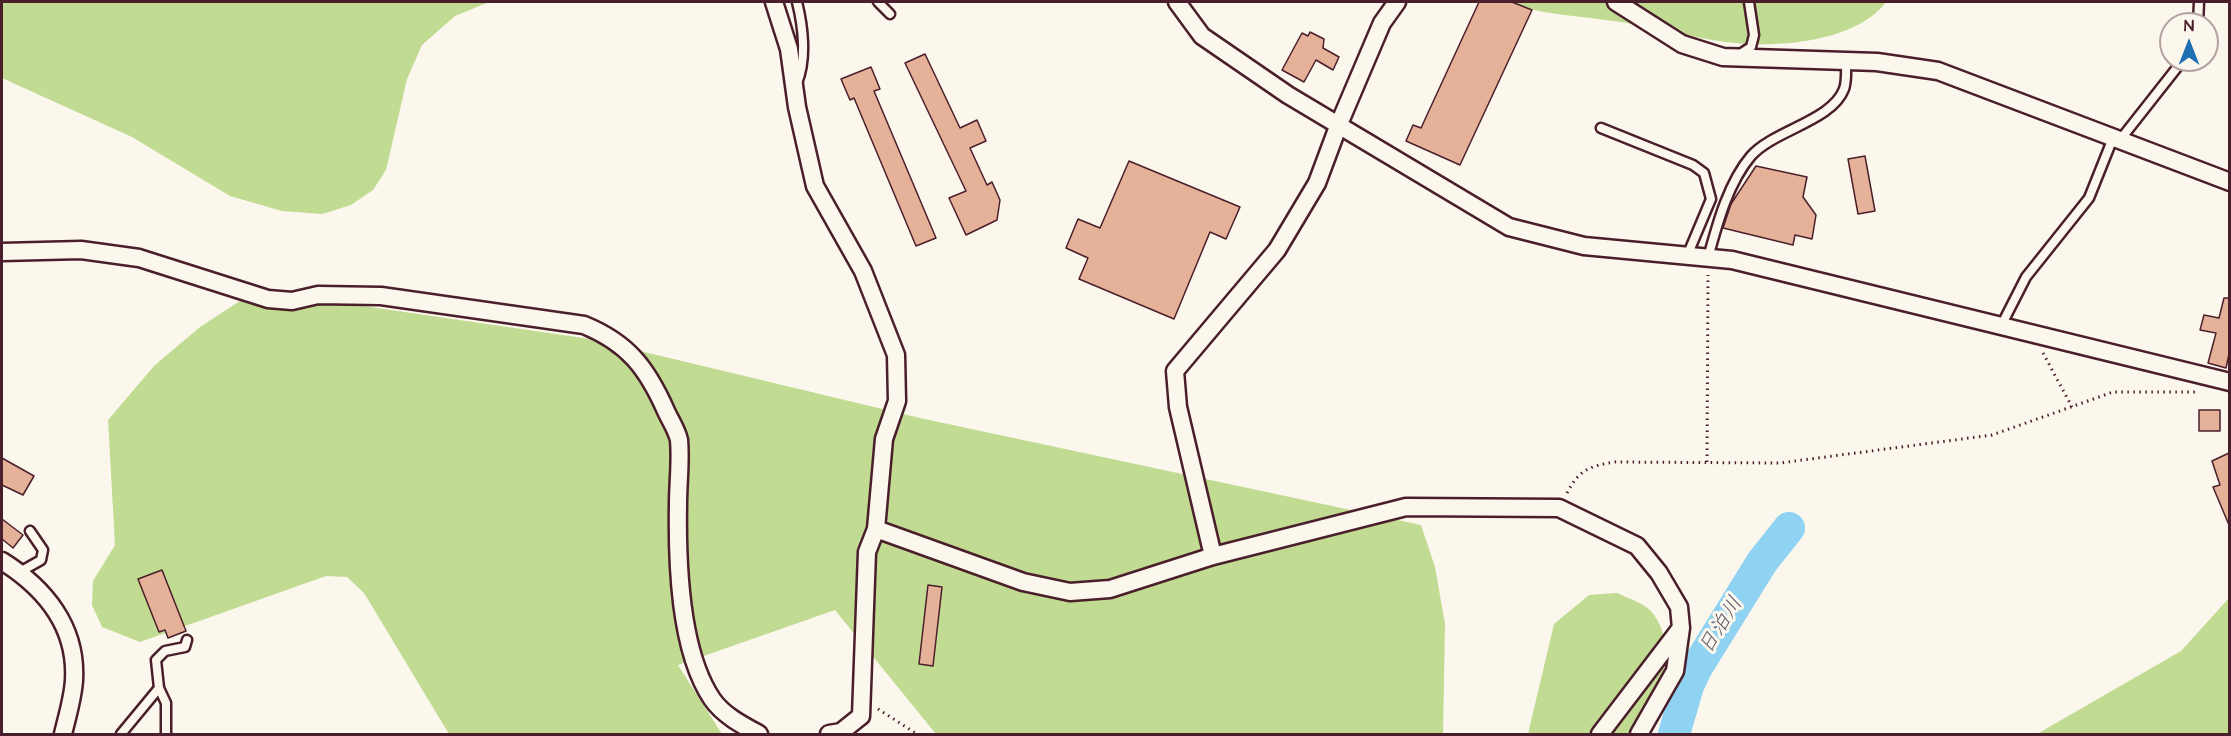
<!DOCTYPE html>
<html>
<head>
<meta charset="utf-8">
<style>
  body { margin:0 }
  #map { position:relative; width:2231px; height:736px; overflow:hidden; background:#fbf7ec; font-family:"Architects Daughter",sans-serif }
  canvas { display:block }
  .frame { position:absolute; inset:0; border:3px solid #4a1f2b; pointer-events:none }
  .north { position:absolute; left:2159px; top:12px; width:60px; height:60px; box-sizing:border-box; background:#fbf7ec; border:2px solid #b4a19f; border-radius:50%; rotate:0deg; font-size:16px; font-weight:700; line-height:24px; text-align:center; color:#4a1f2b }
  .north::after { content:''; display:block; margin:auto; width:21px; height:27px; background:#1f6fb2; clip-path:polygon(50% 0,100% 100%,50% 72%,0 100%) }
</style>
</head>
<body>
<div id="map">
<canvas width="2231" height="736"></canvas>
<div class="frame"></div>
<div class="north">N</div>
</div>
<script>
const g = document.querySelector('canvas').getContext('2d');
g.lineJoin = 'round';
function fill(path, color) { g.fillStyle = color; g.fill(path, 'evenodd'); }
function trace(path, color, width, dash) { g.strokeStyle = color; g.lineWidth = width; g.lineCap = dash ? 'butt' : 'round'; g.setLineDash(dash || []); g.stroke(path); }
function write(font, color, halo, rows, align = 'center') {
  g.font = font + ' "Architects Daughter","Klee One",sans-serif'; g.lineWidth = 6; g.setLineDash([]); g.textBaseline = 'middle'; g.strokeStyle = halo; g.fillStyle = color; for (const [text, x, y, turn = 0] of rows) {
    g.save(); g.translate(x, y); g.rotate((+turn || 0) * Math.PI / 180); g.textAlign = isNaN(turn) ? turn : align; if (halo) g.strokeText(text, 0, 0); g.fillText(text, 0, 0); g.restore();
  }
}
fill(new Path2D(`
  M2,2H489L455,16L422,45L407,79L386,170L373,190L351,205L322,214L282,211L230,196L132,137L2,78Z
  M1506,2H1886C1858,39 1791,46 1747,44C1707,42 1666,29 1626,23C1587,16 1544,16 1506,2Z
  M281,294L590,339L920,418L1421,525L1435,567L1445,624L1443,734H936L835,610L678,665L722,734H449L364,593L347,577L326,576L140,642L102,627L92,605L93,581L115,545L108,420L154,366L200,327L243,299Z
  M1617,593C1627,598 1642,602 1650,610C1680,643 1658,696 1650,734H1528L1554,624L1589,595Z
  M2229,598V734H2037L2181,651Z`), '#c1db92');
trace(new Path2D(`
  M1674,734L1688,686L1697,667L1762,562L1789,528`), '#8fd2f1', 32);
const building = new Path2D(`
  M1479,2H1512L1532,10L1460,165L1406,141L1413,125L1421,128Z
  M1310,32L1324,39L1323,48L1339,57L1333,70L1316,60L1304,82L1282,70L1302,33L1308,36Z
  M925,54L960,128L977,120L986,141L970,148L987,185L992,182L1000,200L997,220L966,235L949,198L966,191L905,63Z
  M871,67L880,89L874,91L936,238L916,246L854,98L850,100L841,79Z
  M1865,156L1875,211L1858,214L1848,159Z
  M1129,161L1240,207L1226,239L1210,232L1174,319L1079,279L1088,258L1066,248L1078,219L1100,228Z
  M1756,166L1807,177L1803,197L1816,215L1812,239L1795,235L1793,245L1723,228L1731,204Z
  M2224,298H2229V354L2226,368L2208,363L2216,333L2200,330L2204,315L2219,318Z
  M2199,410H2220V431H2199Z
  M2229,453V525L2213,487L2220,485L2212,461Z
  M2,458L34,476L23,495L2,485Z
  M2,519L23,535L13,548L2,539Z
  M162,570L186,631L168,638L165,630L159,632L138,579Z
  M928,585L942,587L933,666L919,664Z`);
fill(building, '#e5b198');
trace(building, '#4a1f2b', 1.5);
const lane = new Path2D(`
  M878,2L890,14
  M2198,24L2199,2
  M1740,54L1751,47L1754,35L1749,2
  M797,83C807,59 803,26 797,2
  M1601,128L1693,165L1704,173L1711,199L1687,256
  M2120,140L2183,60
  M1708,258C1717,225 1728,183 1751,156C1774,130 1832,121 1844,89C1847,81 1846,69 1846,61
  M2001,326L2026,277L2089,198L2113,138
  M18,573L41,560L43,550L30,531
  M159,688L166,703V734
  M121,734L159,688L156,660L165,651L185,647L187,640`);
const street = new Path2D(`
  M774,2L789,49L797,107L815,186L863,271L896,355L897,401L884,439L876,529L867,552L861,716L841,732L829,734
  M1177,2L1202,36L1288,95L1509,227L1584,246L1732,260L2230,382
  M1616,2L1682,44L1723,57L1877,62L1938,71L2230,182
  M2,252L81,250L139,258L268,299L292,301L318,295L381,296L584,325C628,343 647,368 666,411C670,420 677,430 679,440C681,460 678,483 678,504C677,561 679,650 712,699C723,715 742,725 759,734
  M876,529L1023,582L1070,592L1110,589L1213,556L1406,507L1559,508L1637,546L1659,573L1679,607L1681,628L1675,671L1639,734
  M1213,556L1178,407L1175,371L1277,250L1317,183L1339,124L1382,23L1397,2
  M2,561C45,588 77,627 74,680C73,698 67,717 63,734
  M1600,734L1680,629`);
trace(lane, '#4a1f2b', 13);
trace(street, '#4a1f2b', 21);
trace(new Path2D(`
  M2043,353L2072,407
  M1707,462L1708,275
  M1567,493C1579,470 1589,466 1615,462L1780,463L1992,435L2113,392H2197
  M878,709L917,734`), '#4a1f2b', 3, [1.5, 4.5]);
trace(lane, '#fbf7ec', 8);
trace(street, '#fbf7ec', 16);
write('italic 21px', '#5f5566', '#fbf7ec', [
  ["日泊川",1722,626,-58]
]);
</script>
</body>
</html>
